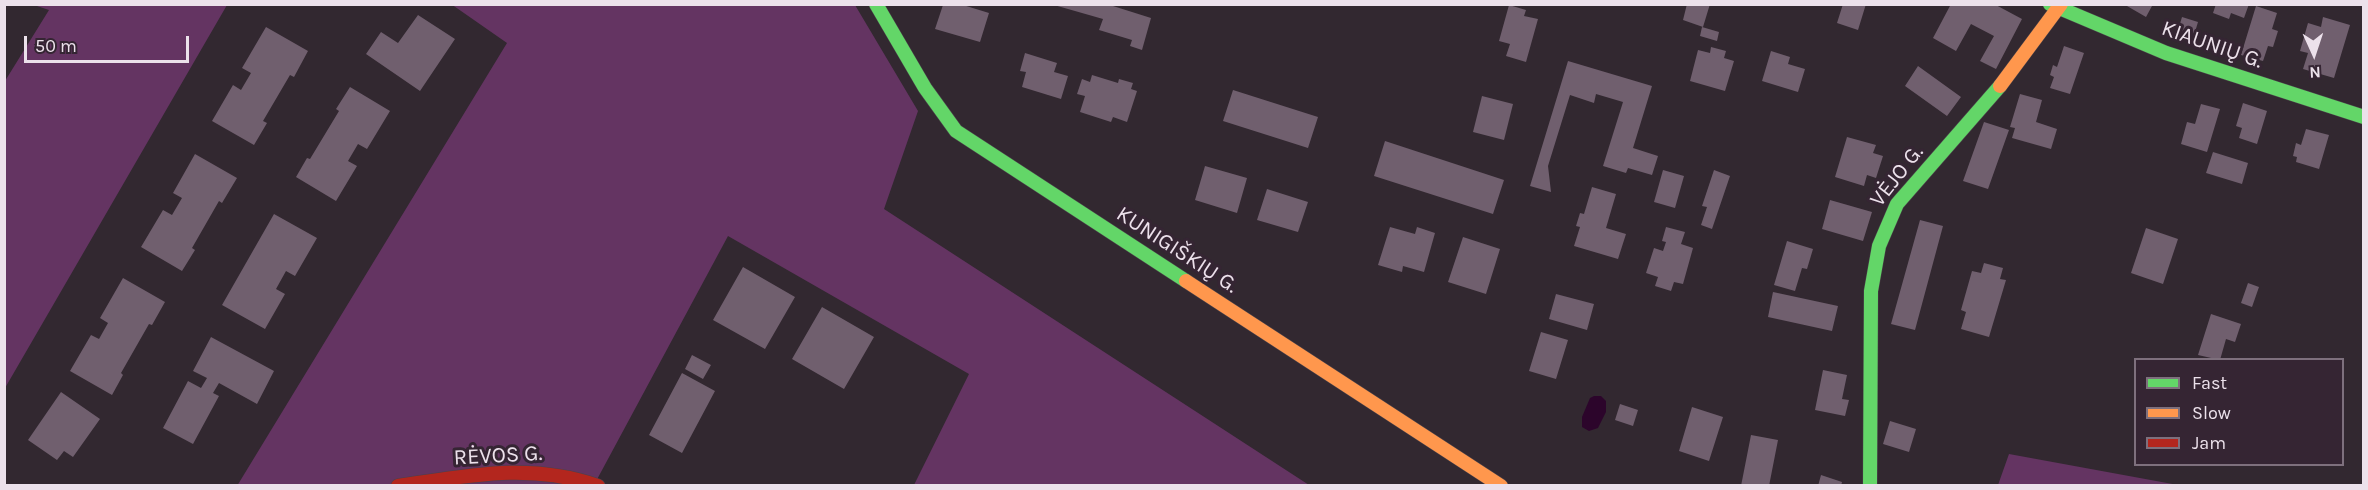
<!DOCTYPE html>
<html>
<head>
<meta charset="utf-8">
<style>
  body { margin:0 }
  #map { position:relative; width:2368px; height:490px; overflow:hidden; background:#322830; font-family:Karla,sans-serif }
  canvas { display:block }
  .frame { position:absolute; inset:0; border:6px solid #ece1eb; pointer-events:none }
  .legend { position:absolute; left:2134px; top:358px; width:210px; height:108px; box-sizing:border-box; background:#352533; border:2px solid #7e707d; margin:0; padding:8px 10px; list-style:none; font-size:18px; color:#ece1eb }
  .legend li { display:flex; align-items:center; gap:12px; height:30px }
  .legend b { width:30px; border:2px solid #7e707d }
  .north { position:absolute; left:2284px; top:24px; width:60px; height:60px; -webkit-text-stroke:4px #352533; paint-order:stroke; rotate:177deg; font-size:16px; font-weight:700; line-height:24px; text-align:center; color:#ece1eb }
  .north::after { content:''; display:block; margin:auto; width:21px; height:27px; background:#ece1eb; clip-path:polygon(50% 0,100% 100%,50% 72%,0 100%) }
  .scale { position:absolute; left:24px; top:36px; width:165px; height:27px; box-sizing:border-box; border:3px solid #ece1eb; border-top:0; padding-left:8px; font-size:18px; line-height:21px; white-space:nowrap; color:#ece1eb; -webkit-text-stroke:4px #352533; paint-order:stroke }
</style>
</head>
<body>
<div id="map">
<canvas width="2368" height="490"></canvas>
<div class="frame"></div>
<ul class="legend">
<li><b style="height:8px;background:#63d668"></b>Fast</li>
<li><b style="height:8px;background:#ff974d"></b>Slow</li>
<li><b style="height:8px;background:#b3261e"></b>Jam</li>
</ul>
<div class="north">N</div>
<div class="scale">50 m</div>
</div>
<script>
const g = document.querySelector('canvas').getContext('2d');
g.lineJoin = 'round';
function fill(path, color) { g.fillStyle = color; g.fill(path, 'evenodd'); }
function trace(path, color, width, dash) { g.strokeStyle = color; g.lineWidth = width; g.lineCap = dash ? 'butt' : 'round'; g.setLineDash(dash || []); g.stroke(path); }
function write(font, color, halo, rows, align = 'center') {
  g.font = font + ' Karla,sans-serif'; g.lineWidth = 6; g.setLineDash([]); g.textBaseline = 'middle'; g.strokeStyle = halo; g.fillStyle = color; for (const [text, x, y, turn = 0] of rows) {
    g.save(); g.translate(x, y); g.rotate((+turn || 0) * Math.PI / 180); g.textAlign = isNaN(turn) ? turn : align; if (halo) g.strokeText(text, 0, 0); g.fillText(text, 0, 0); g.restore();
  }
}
fill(new Path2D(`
  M451,4L855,5L918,111L884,209L1309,485H914L969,374L728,236L594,485L237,486L507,43Z
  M34,5H227L5,388V81L49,10Z
  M2009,454L2178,485H1998Z`), '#643462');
fill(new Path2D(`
  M1594,396H1601L1606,401V412L1598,428L1589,431L1582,427V417L1590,398Z`), '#2c052b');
fill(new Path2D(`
  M1114,4L1113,6L1151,18L1142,50L1130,46L1132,40L1099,30L1103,19L1054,5Z
  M1687,4H1710L1703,27L1683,20Z
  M1843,4H1866L1858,30L1837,23Z
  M1951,4H1994L2022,19L1996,69L1980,61L1994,36L1971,24L1956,51L1933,38Z
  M2128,4H2148L2152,6L2146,17L2127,6Z
  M2216,4H2249L2244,18L2231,13L2229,19L2213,13Z
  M943,5H963L989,13L980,42L935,29Z
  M1509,5L1526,10L1524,16L1538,19L1526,62L1506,56L1510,44L1499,41Z
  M2256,6L2277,13L2272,29L2278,31L2273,47L2268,46L2263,61L2241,55Z
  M418,15L455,39L420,91L366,54L381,32L398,43Z
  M2182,17L2198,22L2192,42L2176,37Z
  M2323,17L2350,25L2334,78L2303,69L2308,53L2300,51L2308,23L2321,27Z
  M266,27L308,51L294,77L290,75L263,121L267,123L254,145L212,121L233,85L241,90L251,73L242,68Z
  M1702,27L1719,32L1717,41L1700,36Z
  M2064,46L2084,53L2070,94L2050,88L2054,77L2050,75L2053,65L2057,67Z
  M1711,47L1726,51L1724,58L1734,61L1725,91L1690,81L1698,50L1710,53Z
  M1771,51L1790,57L1788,64L1805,69L1798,92L1762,81Z
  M1025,53L1057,63L1054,72L1068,76L1061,99L1022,87L1026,72L1020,71Z
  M1568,61L1652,86L1633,148L1658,156L1652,175L1628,168L1626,173L1603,166L1623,102L1596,94L1594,103L1570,95L1548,166L1551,192L1530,186Z
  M1918,66L1961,97L1947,116L1905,86Z
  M1092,75L1118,83L1119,79L1133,83L1131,89L1137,91L1127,122L1113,117L1111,122L1080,112L1085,96L1077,94L1082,79L1090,82Z
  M350,87L390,111L367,149L358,144L348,161L357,166L336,201L296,177L307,158L310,159L339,111L336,109Z
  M1233,90L1318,117L1308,148L1223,121Z
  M2020,94L2042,100L2036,122L2057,129L2051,149L2012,138L2015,128L2010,127Z
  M1482,96L1513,104L1504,140L1473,132Z
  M2243,103L2267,111L2257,144L2239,138L2242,128L2236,126Z
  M2201,104L2220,109L2207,152L2181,144L2187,122L2195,124Z
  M1984,122L2009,130L1988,189L1963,181Z
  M2306,129L2329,135L2319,169L2296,162L2297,157L2293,156L2296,143L2301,145Z
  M1847,137L1876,145L1873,153L1883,156L1876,178L1867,175L1864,186L1835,177Z
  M1385,141L1504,180L1493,214L1374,176Z
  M2213,152L2248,163L2242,184L2206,173Z
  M195,154L237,178L222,203L219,201L192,248L195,250L182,271L141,247L163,210L172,215L182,198L173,193Z
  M1205,166L1247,178L1237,213L1195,200Z
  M1663,170L1684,176L1675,208L1654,202Z
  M1714,170L1730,176L1712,229L1701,225L1707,207L1702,206Z
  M1592,187L1616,194L1606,228L1626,234L1618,259L1574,246L1580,227L1576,226L1580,213L1584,214Z
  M1267,189L1308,202L1298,232L1257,220Z
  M1830,200L1872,212L1863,241L1822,229Z
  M274,214L317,238L295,276L286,271L276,289L285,294L265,329L222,305Z
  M1920,220L1943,226L1915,330L1891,324Z
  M1390,227L1415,234L1417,227L1435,233L1424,272L1403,266L1402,272L1378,265Z
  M1666,227L1685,232L1681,244L1693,248L1683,284L1674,282L1671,291L1655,286L1658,277L1646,273L1654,248L1663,251L1666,242L1662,241Z
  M2146,228L2178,239L2163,284L2131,273Z
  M1463,237L1500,249L1486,294L1448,282Z
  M1787,241L1813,249L1807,269L1802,268L1795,291L1774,285Z
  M1984,263L2003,268L2000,279L2006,280L1989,337L1961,329L1966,312L1961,310L1972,271L1981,273Z
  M743,267L795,297L765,349L713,320Z
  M123,278L165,302L152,325L149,324L121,373L123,375L112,395L70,371L91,335L99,339L108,323L100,318Z
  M2248,283L2259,287L2252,307L2241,303Z
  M1773,292L1838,306L1832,331L1768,317Z
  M1556,294L1594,304L1587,330L1549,319Z
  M822,307L874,337L844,389L792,359Z
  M2211,314L2241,324L2235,342L2226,339L2220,360L2198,355Z
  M1541,332L1568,340L1556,379L1529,371Z
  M211,337L274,371L257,404L219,383L213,393L219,396L193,444L163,428L188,381L201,388L207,378L193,371Z
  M692,355L711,365L703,379L685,369Z
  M1823,370L1847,375L1842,399L1849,400L1845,416L1815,410Z
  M682,373L715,391L682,453L649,435Z
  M61,392L100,419L73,457L64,451L57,460L28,440Z
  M1620,404L1638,410L1633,426L1615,420Z
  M1692,407L1723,417L1709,461L1679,451Z
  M1890,421L1916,429L1909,452L1883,444Z
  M1751,435L1778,440L1769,486H1741Z
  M1821,475L1842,482L1841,486H1818Z`), '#705f6e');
const fast = new Path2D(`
  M876,4L925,88L956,131L1186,281
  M2050,4L2166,53L2364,117
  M1870,486L1871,291L1879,246L1897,204L2000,86`);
const slow = new Path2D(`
  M2000,86L2061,4
  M1186,281L1501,486`);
const jam = new Path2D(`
  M398,486C467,476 530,462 598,486`);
trace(fast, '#4b434a', 15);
trace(slow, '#4b434a', 15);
trace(jam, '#4b434a', 15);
trace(fast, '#63d668', 14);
trace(slow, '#ff974d', 14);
trace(jam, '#b3261e', 14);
write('22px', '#ece1eb', '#352533', [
  ["KIAUNIŲ G.",2212,45,19],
  ["VĖJO G.",1897,176,-52],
  ["KUNIGIŠKIŲ G.",1177,250,33],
  ["RĖVOS G.",498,456,-3]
]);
</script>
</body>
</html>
